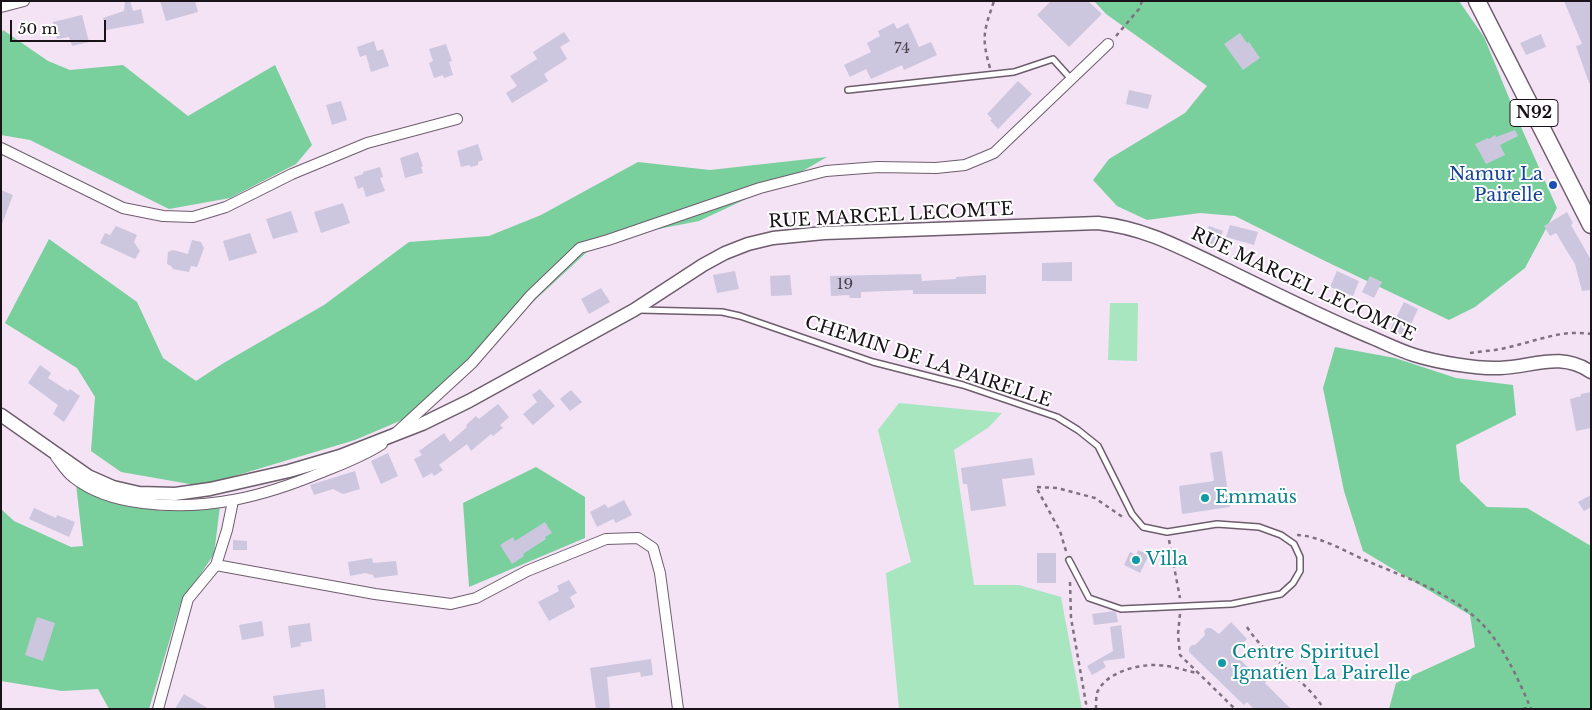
<!DOCTYPE html>
<html>
<head>
<meta charset="utf-8">
<style>
  body { margin:0 }
  #map { position:relative; width:1592px; height:710px; overflow:hidden; background:#f4e2f5; font-family:"Libre Baskerville",serif }
  canvas { display:block }
  .frame { position:absolute; inset:0; border:2px solid #191219; pointer-events:none }
  .scale { position:absolute; left:10px; top:20px; width:96px; height:22px; box-sizing:border-box; border:2px solid #191219; border-top:0; padding-left:6px; font-size:15px; line-height:18px; white-space:nowrap; color:#191219; -webkit-text-stroke:4px #fff; paint-order:stroke }
</style>
</head>
<body>
<div id="map">
<canvas width="1592" height="710"></canvas>
<div class="frame"></div>
<div class="scale">50 m</div>
</div>
<script>
const g = document.querySelector('canvas').getContext('2d');
g.lineJoin = 'round';
function fill(path, color) { g.fillStyle = color; g.fill(path, 'evenodd'); }
function trace(path, color, width, dash) { g.strokeStyle = color; g.lineWidth = width; g.lineCap = dash ? 'butt' : 'round'; g.setLineDash(dash || []); g.stroke(path); }
function write(font, color, halo, rows, align = 'center') {
  g.font = font + ' "Libre Baskerville",serif'; g.lineWidth = 4; g.setLineDash([]); g.textBaseline = 'middle'; g.strokeStyle = halo; g.fillStyle = color; for (const [text, x, y, turn = 0] of rows) {
    g.save(); g.translate(x, y); g.rotate((+turn || 0) * Math.PI / 180); g.textAlign = isNaN(turn) ? turn : align; if (halo) g.strokeText(text, 0, 0); g.fillText(text, 0, 0); g.restore();
  }
}
fill(new Path2D(`
  M1110,303H1138L1137,361L1108,360Z
  M899,403L1002,413L989,427L954,450L974,585H1019L1061,597L1082,709H899L886,573L911,562L878,430Z`), '#a7e6be');
fill(new Path2D(`
  M1094,1H1459L1484,37L1521,127L1557,208L1525,268L1475,307L1449,320L1325,261L1235,216L1200,213L1147,220L1117,206L1093,180L1109,159L1185,113L1207,86L1106,14Z
  M3,30L48,61L70,70L123,65L188,116L275,65L312,145L296,164L230,198L169,209L30,140L1,135V34Z
  M827,157L787,180L699,221L653,230L589,250L409,417L355,440L201,486L121,472L91,451L95,397L77,368L5,323L49,239L137,302L163,358L196,381L222,364L324,305L409,242L489,236L541,215L638,162L710,170Z
  M1335,347L1395,358L1456,378L1513,385L1516,415L1456,445L1460,481L1487,507L1527,508L1591,546V709H1389L1396,683L1475,647L1470,615L1363,551L1344,491L1323,388Z
  M536,467L585,497V538L469,587L463,503Z
  M75,475L160,511L220,506L214,554L180,605L149,709H109L98,689L62,691L1,681V509L14,521L71,547L83,546Z`), '#79d09c');
fill(new Path2D(`
  M125,1H130L133,11L141,9L144,23L106,30L103,18L124,11Z
  M160,1H195L198,12L166,21Z
  M1051,1H1088L1102,14L1069,47L1037,15Z
  M1564,1H1591V83H1589L1576,46L1582,44Z
  M82,15L89,42L72,46L69,37L57,39L53,22Z
  M894,23L897,29L908,23L919,47L931,42L937,55L904,70L902,65L871,79L866,69L850,77L844,65L871,52L867,43L880,36L878,31Z
  M564,32L570,41L560,47L567,59L544,74L548,81L512,103L506,93L517,86L510,76L537,59L533,52Z
  M1240,33L1247,43L1249,42L1260,58L1243,70L1224,44Z
  M1541,34L1546,47L1526,55L1520,43Z
  M374,41L377,51L383,49L389,66L371,72L366,55L360,57L357,47Z
  M446,44L452,61L449,62L453,75L444,78L443,75L434,78L429,63L433,61L429,49Z
  M1018,81L1032,94L998,129L990,120L992,119L987,114Z
  M1129,90L1152,95L1148,109L1126,104Z
  M341,101L347,120L332,125L326,105Z
  M1515,130L1518,136L1500,145L1505,155L1486,164L1475,144L1488,138L1489,139L1495,135L1496,137Z
  M478,144L483,160L478,162V165L471,167L469,165L461,167L457,151Z
  M418,152L423,166L421,167L423,173L405,178L400,158Z
  M380,167L383,177L380,178L385,191L366,197L363,187L358,189L354,177L363,174V172Z
  M1,190L13,195L2,224H1Z
  M343,203L350,223L321,233L314,212Z
  M291,211L298,232L273,239L266,219Z
  M1567,212L1573,223L1571,225L1591,260V290L1582,291L1575,264L1570,256L1556,233L1550,236L1544,226Z
  M1230,225L1258,232L1254,245L1226,237Z
  M116,226L137,235L134,242L140,251L135,259L100,243L105,233L110,235Z
  M1209,226L1223,231L1217,247L1203,241Z
  M250,233L257,253L229,261L223,241Z
  M192,240L201,242L204,248L197,267L191,266L189,272L173,269L171,266L167,264L168,252L173,250L188,254Z
  M1072,262V281H1042V263Z
  M735,271L739,289L717,293L713,275Z
  M1337,271L1359,281L1353,296L1330,287Z
  M921,274L922,281L956,279V277L986,275V294H913V290L861,292V298H850L849,295L831,296L830,276Z
  M790,275L792,295L771,296L770,276Z
  M1370,276L1382,282L1374,298L1362,292Z
  M601,288L610,302L589,314L581,299Z
  M1404,302L1418,309L1405,337L1390,330Z
  M40,365L51,373L48,378L68,391L70,389L80,396L64,422L53,414L58,405L28,383Z
  M540,389L555,406L533,425L523,414L537,402L532,395Z
  M571,390L582,402L570,411L560,399Z
  M1591,392V428L1576,431L1570,399L1581,396V394Z
  M498,404L509,417L500,425L503,428L493,436L491,434L471,451L467,444L439,465L443,470L434,476L432,473L423,478L414,459L422,455L419,451L444,433L450,442L467,427L466,425L476,416L479,419Z
  M1222,451L1230,507L1182,514L1179,486L1214,481L1210,453Z
  M388,453L398,476L381,484L371,461Z
  M1032,458L1035,475L1002,479L1006,506L971,511L967,484H963L961,468Z
  M355,471L360,489L343,494L333,489L314,495L310,485Z
  M1591,495V507L1584,511L1578,502Z
  M624,500L632,515L616,523L613,519L597,527L590,512L605,504L608,508Z
  M34,508L56,518L57,515L75,522L69,537L29,519Z
  M545,522L552,533L545,537L546,539L523,554L524,556L512,564L500,545L513,537L515,541Z
  M233,540L247,541V550H233Z
  M1138,550L1149,555L1140,573L1124,565L1130,552L1136,555Z
  M1037,553H1056V583H1037Z
  M372,558L373,563L396,561L398,575L374,578L373,575L365,573L350,576L348,562Z
  M569,580L577,593L570,597L575,607L549,621L538,602L559,591L557,586Z
  M1114,611L1116,612L1118,622L1094,625L1092,614Z
  M37,617L55,623L43,661L25,655Z
  M262,621L264,636L242,640L239,625Z
  M1231,622L1247,639L1233,653L1253,672L1256,668L1268,679L1265,683L1291,709H1254L1247,702L1244,705L1189,652V648L1192,645H1195L1205,635L1204,631L1207,628H1211L1219,634Z
  M310,623L312,641L300,643L301,646L291,648L288,626Z
  M1121,625L1125,658L1103,661L1106,667L1092,675L1087,666L1113,651L1110,627Z
  M651,659L653,675L641,677L640,672L607,677L610,709H596L590,668Z
  M324,689L326,709H275L273,696Z
  M184,694L209,709H175Z`), '#ccc7de');
const service = new Path2D(`
  M848,90L1014,72L1053,59L1071,79
  M640,310L722,312L740,316L873,362L963,385L1057,417L1078,430L1098,446L1132,514L1143,527L1167,532L1217,524L1259,527L1281,535L1294,544L1300,557V571L1293,583L1281,594L1232,604L1121,609L1089,598L1069,560`);
const minor = new Path2D(`
  M1,7L24,1
  M1,148L123,208L163,216L193,217L226,207L292,174L367,143L457,119
  M397,432L472,363L531,295L580,248L608,240L760,188L826,171L878,167L936,168L965,165L994,153L1108,44
  M56,457C61,463 66,472 73,477C93,493 118,500 143,503C206,511 262,497 320,473C342,464 362,457 382,444
  M216,565L375,594L451,604L476,598L527,571L606,539L638,538L653,548L660,573L678,709
  M158,709L188,599L216,565L227,530L233,501`);
const tertiary = new Path2D(`
  M1,415L88,476L113,487L139,493L175,494L210,489L289,471L340,456L422,424L469,401L634,310L703,265L725,253L748,244L773,238L824,233L1098,223C1145,228 1179,247 1221,267C1270,291 1318,315 1368,336C1383,342 1398,350 1414,355C1436,362 1476,369 1500,368C1533,367 1560,351 1591,372`);
const primary = new Path2D(`
  M1477,1L1591,225`);
trace(service, '#6d5d6d', 8);
trace(minor, '#6d5d6d', 12);
trace(tertiary, '#6d5d6d', 15);
trace(primary, '#6d5d6d', 19);
trace(new Path2D(`
  M1116,36L1139,9L1142,1
  M990,68C981,37 984,31 994,1
  M1470,353C1481,351 1494,351 1505,348C1534,342 1561,329 1591,334
  M1297,535C1320,536 1344,551 1365,560C1399,575 1441,589 1470,613C1499,635 1517,676 1531,709
  M1169,540L1180,598
  M1066,551L1060,531L1036,487L1057,488L1095,498L1124,518
  M1070,582L1071,618L1087,709
  M1180,614L1178,634L1180,655L1235,709
  M1247,627C1267,659 1304,677 1324,709
  M1096,709C1096,704 1096,698 1097,693C1105,673 1135,665 1155,665C1169,665 1183,670 1197,673
  M1523,709L1530,707`), '#7e727f', 2.5, [4, 4]);
trace(service, '#fff', 5);
trace(minor, '#fff', 10);
trace(tertiary, '#fff', 12);
trace(primary, '#fff', 16);
for (const [x, y, r, color] of [
  [1553,185,5,"#1a4fb4"],
  [1205,498,5,"#0f9aa8"],
  [1136,560,5,"#0f9aa8"],
  [1222,663,5,"#0f9aa8"]
]) { const dot = new Path2D(); dot.arc(x, y, r, 0, 2 * Math.PI); g.fillStyle = color; g.fill(dot); trace(dot, '#fff', 2); }
write('15px', '#463f4a', null, [
  ["74",902,49],
  ["19",845,285]
]);
for (const [x, y, w] of [
  [1534,113,48]
]) { const box = new Path2D(); box.roundRect(x - w / 2, y - 13.5, w, 27, 4); g.fillStyle = '#fff'; g.fill(box); trace(box, '#191219', 1); }
write('bold 16px', '#191219', null, [
  ["N92",1534,113]
]);
write('18px', '#164399', '#fff', [
  ["Namur La",1543,175],
  ["Pairelle",1543,196]
], 'right');
write('18px', '#191219', '#fff', [
  ["RUE MARCEL LECOMTE",891,216,-3],
  ["RUE MARCEL LECOMTE",1303,285,25],
  ["CHEMIN DE LA PAIRELLE",928,362,18]
]);
write('18px', '#0d838f', '#fff', [
  ["Emmaüs",1215,498],
  ["Villa",1146,560],
  ["Centre Spirituel",1232,653],
  ["Ignatien La Pairelle",1232,674]
], 'left');
</script>
</body>
</html>
